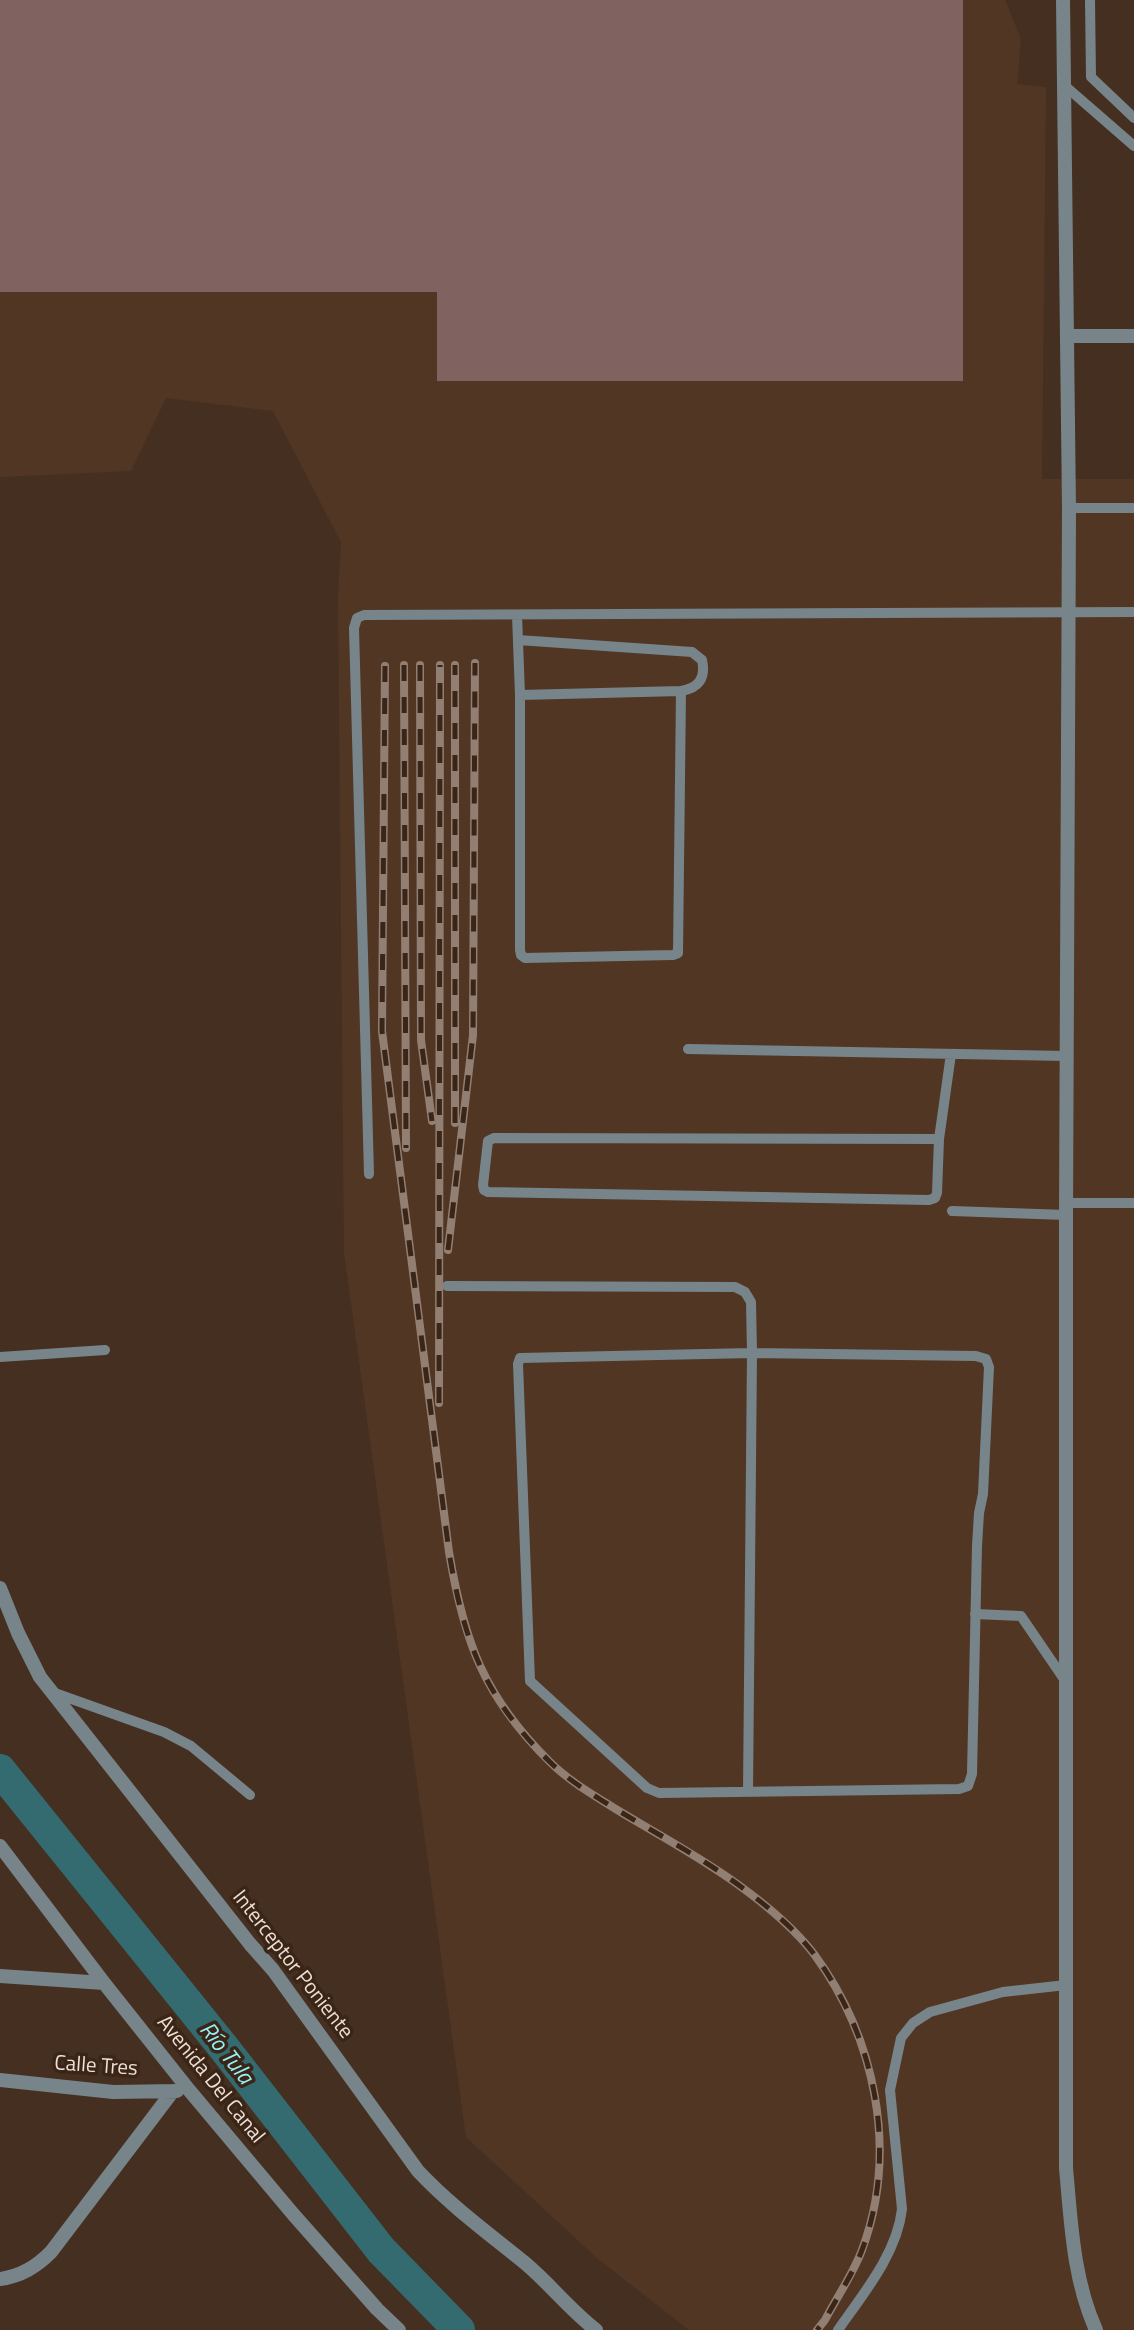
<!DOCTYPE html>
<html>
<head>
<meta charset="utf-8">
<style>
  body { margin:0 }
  canvas { display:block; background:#452f20 }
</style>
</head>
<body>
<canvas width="1134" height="2330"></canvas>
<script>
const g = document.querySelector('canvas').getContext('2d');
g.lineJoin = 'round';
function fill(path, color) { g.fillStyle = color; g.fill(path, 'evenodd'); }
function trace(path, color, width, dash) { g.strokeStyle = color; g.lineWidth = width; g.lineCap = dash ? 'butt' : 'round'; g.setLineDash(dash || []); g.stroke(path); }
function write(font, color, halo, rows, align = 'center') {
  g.font = font + ' "Titillium Web",sans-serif'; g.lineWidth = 7; g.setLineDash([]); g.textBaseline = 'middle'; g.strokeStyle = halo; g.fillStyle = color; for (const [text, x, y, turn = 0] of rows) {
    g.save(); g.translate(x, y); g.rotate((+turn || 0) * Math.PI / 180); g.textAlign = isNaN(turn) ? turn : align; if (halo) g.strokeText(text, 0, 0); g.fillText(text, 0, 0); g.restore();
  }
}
fill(new Path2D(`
  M0,0H1005L1021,39L1017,84L1046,87L1042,479H1134V2330H689L597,2258L466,2137L344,1252L338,596L341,542L273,411L166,398L131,471L0,477Z`), '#523624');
trace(new Path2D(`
  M0,1770L224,2048L381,2250L459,2330`), '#336b70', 32);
fill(new Path2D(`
  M0,0H963V381H437V292H0Z`), '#806260');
trace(new Path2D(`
  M1090,0L1091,77L1134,118
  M1064,85L1134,146
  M1069,508H1134
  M517,615L520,695V950L521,955L525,958L673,955L678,953L681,691
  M518,640L692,652L702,660C706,678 699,688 681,691L520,695
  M688,1049L1067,1056
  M494,1138L939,1139L937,1193L935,1198L929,1200L488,1192L484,1190L483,1185L488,1141Z
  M939,1139L951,1054
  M369,1174L354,628L357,618L364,615L1134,612
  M1067,1203H1134
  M952,1211L1066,1215
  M447,1286L735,1287L745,1292L751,1302L752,1353L748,1792
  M752,1353L976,1356L986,1359L989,1367L983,1494L979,1513L977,1546L972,1774L968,1786L959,1789L659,1793L647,1788L530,1681L518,1364L520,1358Z
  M0,1357L105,1350
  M975,1614L1021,1616L1066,1682
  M52,1692L164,1732L191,1746L250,1795
  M838,2330C863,2294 897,2254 902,2209L890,2090L901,2038L913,2023L930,2012L1003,1992L1066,1985`), '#77858a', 10);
trace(new Path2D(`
  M1063,0L1069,508L1066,1215V2168C1071,2222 1073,2279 1096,2330
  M1068,336H1134
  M0,1588L18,1633L40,1677L250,1944L273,1970L418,2171C451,2206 488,2233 525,2263C550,2284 569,2309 596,2330
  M0,1846L104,1983L189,2090L293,2214L377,2309L399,2330
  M0,1976L104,1983
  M0,2080L113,2092L177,2091
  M0,2279C21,2276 36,2267 51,2252L173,2091`), '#77858a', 14);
const rail = new Path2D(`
  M404,665L406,1148
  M420,665L421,1040L432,1121
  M385,666L382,1031L449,1552C464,1642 484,1697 550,1762C570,1782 595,1796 619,1811C659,1835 702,1858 740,1886C766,1905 794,1928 814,1954C875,2037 899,2151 862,2250C853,2274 837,2297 825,2320L817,2330
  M455,1123V665
  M448,1250L473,1035L475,663
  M439,1403L440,665`);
trace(rail, '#927f73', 8);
trace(rail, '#3a2516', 5, [16]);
write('21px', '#eddfd5', '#3a2516', [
  ["Interceptor Poniente",292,1965,52],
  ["Calle Tres",96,2067,4],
  ["Avenida Del Canal",210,2080,51]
]);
write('italic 23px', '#94f1f9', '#3a2516', [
  ["Río Tula",225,2054,52]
]);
</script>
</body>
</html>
